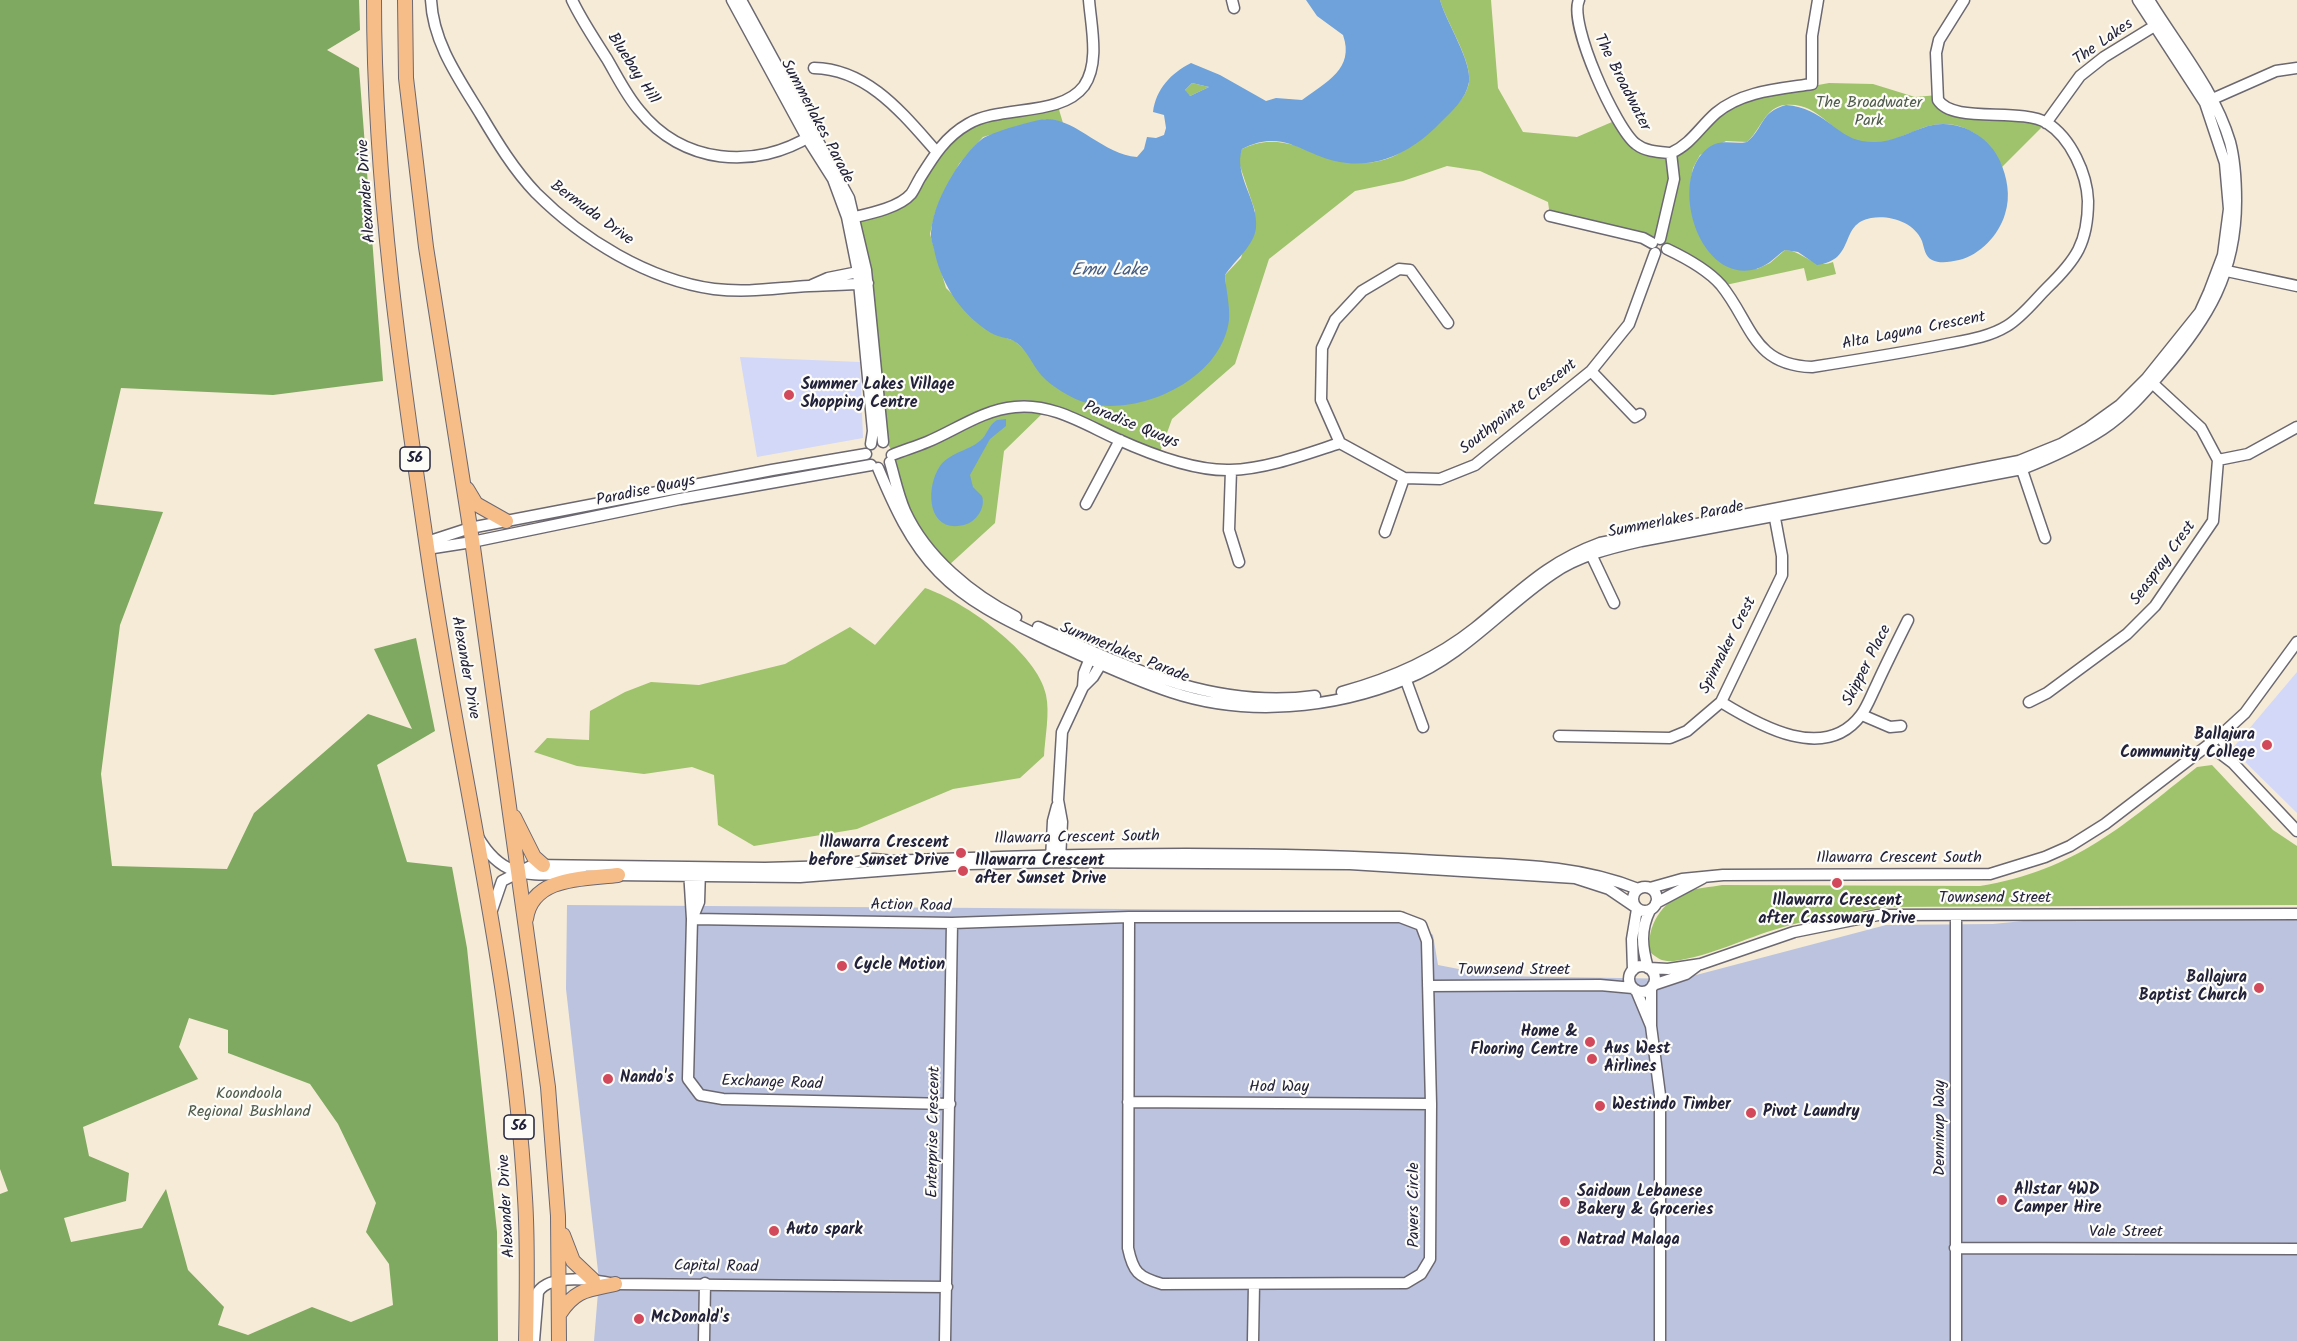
<!DOCTYPE html>
<html>
<head>
<meta charset="utf-8">
<style>
  body { margin:0 }
  canvas { display:block; background:#f5ebd6 }
</style>
</head>
<body>
<canvas width="2297" height="1341"></canvas>
<script>
const g = document.querySelector('canvas').getContext('2d');
g.lineJoin = 'round';
function fill(path, color) { g.fillStyle = color; g.fill(path, 'evenodd'); }
function trace(path, color, width, dash) { g.strokeStyle = color; g.lineWidth = width; g.lineCap = dash ? 'butt' : 'round'; g.setLineDash(dash || []); g.stroke(path); }
function write(font, color, halo, rows, align = 'center') {
  g.font = font + ' Kalam,sans-serif'; g.lineWidth = 4.5; g.setLineDash([]); g.textBaseline = 'middle'; g.strokeStyle = halo; g.fillStyle = color; for (const [text, x, y, turn = 0] of rows) {
    g.save(); g.translate(x, y); g.rotate((+turn || 0) * Math.PI / 180); g.textAlign = isNaN(turn) ? turn : align; if (halo) g.strokeText(text, 0, 0); g.fillText(text, 0, 0); g.restore();
  }
}
fill(new Path2D(`
  M740,357L860,362L863,438L757,457Z
  M2297,672V813L2232,749Z`), '#d3d8f9');
fill(new Path2D(`
  M567,905L1404,911L1433,935L1438,965L1495,976L1681,979L1886,925L1993,924L2124,911L2297,910V1341H594L599,1280L566,989Z`), '#bcc3de');
fill(new Path2D(`
  M1440,0H1491L1498,88L1523,132L1577,137L1619,119L1635,144L1671,153L1737,100L1829,83L1873,84L1915,97L1938,95L1941,105L2046,123L2002,167C1990,137 1959,116 1925,127C1902,135 1880,150 1854,140C1831,131 1816,101 1785,105C1765,107 1760,131 1747,142L1726,141L1700,155L1693,168L1690,185L1757,269L1770,263L1785,250C1802,250 1814,270 1833,262L1836,274L1807,281L1804,268L1721,286L1667,246L1663,240L1550,216L1548,202L1480,171L1447,166L1403,181L1355,191L1269,259L1235,364L1172,419L1159,455L1048,408L1004,451L995,523L948,566C930,544 912,522 901,496C894,479 900,457 887,444L856,217L899,202L969,123L1057,103L1063,123L1046,119L983,137L959,164L935,213L930,234L946,288L992,333L1015,341L1030,355L1041,374L1226,287L1225,275L1241,258L1255,211L1238,160L1242,149C1296,122 1331,181 1392,157C1407,151 1422,133 1435,123C1449,111 1466,101 1469,82C1472,60 1446,22 1440,0Z
  M1192,83L1209,87L1190,96L1186,94L1185,90Z
  M925,588C964,601 1038,653 1046,695C1050,713 1045,737 1044,756L1020,778L953,789L857,829L754,846L718,825L714,775L692,767L644,774L577,766L534,752L547,738L589,740L590,711L625,692L651,682L699,685L785,664L850,627L875,645Z
  M2212,765L2273,830L2297,846V905L1885,907C1850,913 1815,917 1780,928C1745,938 1711,956 1674,961C1663,962 1658,959 1650,952C1646,926 1662,902 1686,892C1696,888 1711,887 1722,885L1980,886C2077,870 2123,825 2197,767Z`), '#9fc36c');
fill(new Path2D(`
  M0,0H359L360,30L327,50L359,68L383,381L273,395L121,388L94,504L163,512L120,625L101,774L112,866L227,869L254,813L368,714L412,729L374,649L416,638L435,731L377,765L407,862L452,867L467,948L497,1232L498,1341H0V1194L8,1191L0,1169ZM189,1018L228,1030V1053L310,1084L338,1124L376,1203L366,1232L389,1264L393,1305L351,1322L312,1307L248,1335L218,1325L224,1307L188,1270L166,1189L142,1228L71,1242L64,1218L126,1201L129,1173L89,1156L83,1127L198,1079L179,1047Z`), '#7fa960');
fill(new Path2D(`
  M1306,0H1440C1446,22 1472,61 1469,82C1466,99 1452,111 1440,123C1416,148 1384,167 1347,163C1306,160 1287,126 1242,149C1233,175 1259,201 1256,228C1254,246 1235,260 1225,275C1226,290 1230,305 1229,320C1222,379 1140,417 1087,403C1072,399 1052,387 1041,375C1032,364 1028,352 1017,343C1009,337 999,338 991,333C962,315 943,287 935,254C934,247 930,239 931,232C933,211 942,192 953,174C960,162 971,148 982,139C989,133 1037,119 1047,119C1078,120 1104,155 1137,157L1144,149L1147,137L1156,138L1164,135L1166,128L1164,115L1153,112C1156,89 1171,73 1191,63L1220,75L1266,101L1276,98L1302,100C1326,82 1355,69 1343,35L1317,16ZM1192,83L1209,87L1190,96L1185,90Z
  M1786,105C1824,108 1835,136 1862,141C1888,146 1905,133 1928,126C1956,118 1988,134 2000,161C2007,177 2011,196 2005,214C1999,235 1980,255 1959,260C1950,262 1940,264 1932,260C1925,257 1924,247 1922,241C1914,222 1890,215 1871,218C1838,224 1857,260 1817,265L1798,252L1785,250C1776,256 1770,264 1759,268C1700,289 1666,180 1708,148C1722,138 1733,145 1747,142C1765,127 1759,113 1786,105Z
  M1006,419V426L990,439L970,475L973,487L982,496C986,508 976,522 964,525C927,534 925,488 940,466C951,451 971,451 983,438C988,432 989,425 997,420Z`), '#6fa2db');
const minor = new Path2D(`
  M431,0C433,43 459,79 481,115C497,142 514,170 536,193C582,239 648,280 714,289C749,293 775,288 809,286C829,285 848,285 868,283
  M572,0C582,21 595,40 607,59C617,76 626,95 639,110C682,164 755,171 812,135
  M732,0L807,138L833,179L847,217L858,272L873,431L871,444
  M741,0L849,198L866,270L883,442
  M1232,0L1234,8
  M1579,0C1568,23 1616,129 1636,144C1646,152 1659,152 1671,153
  M814,68C868,69 903,114 936,151
  M2208,101L2276,71L2297,68
  M2046,123L2080,76L2104,57L2161,22
  M1550,216L1643,238L1652,243
  M851,218C868,214 899,208 911,194C914,190 917,183 920,178C933,157 945,137 968,124C1000,105 1061,117 1084,86C1100,63 1091,26 1089,0
  M1660,239L1674,179L1671,153C1691,144 1700,127 1716,113C1742,91 1779,89 1812,84V36L1818,0
  M1667,249C1686,258 1707,269 1721,285C1752,323 1752,365 1812,367C1857,360 1902,353 1947,344C1968,340 1989,337 2007,326C2022,317 2035,300 2047,288C2076,260 2088,243 2088,201C2087,174 2071,138 2047,123C2020,107 1953,124 1938,100L1936,53L1939,40L1964,0
  M2222,270L2297,286
  M812,285L828,278L863,271
  M1448,323L1410,270L1399,269L1362,291L1335,320L1322,348L1321,400L1340,443L1404,478L1440,479L1475,465L1591,371L1629,324L1655,253
  M1591,371L1635,417L1640,414
  M892,455C904,450 915,447 927,442C956,430 982,410 1015,407C1052,403 1084,424 1117,439C1150,454 1193,471 1230,470C1267,469 1306,454 1340,443
  M2218,460L2248,454L2297,427
  M890,462C895,479 898,495 905,511C926,557 972,595 1016,617
  M2020,464L2045,538
  M878,468C894,506 910,542 939,572C972,606 1013,623 1054,643C1092,660 1131,679 1171,692C1246,717 1333,709 1406,679C1463,656 1502,608 1552,574C1578,556 1610,548 1641,541L2022,469C2050,458 2077,446 2103,429C2126,414 2144,393 2162,372C2208,319 2236,273 2236,201C2236,182 2235,161 2230,142C2214,89 2177,46 2149,0
  M1231,470L1229,530L1239,562
  M1086,504L1120,440
  M1385,532L1404,478
  M427,542L470,528L772,470L866,454
  M427,549L472,542L680,499L871,465
  M1589,550L1614,603
  M1038,627C1127,667 1214,710 1315,696
  M1404,675L1423,727
  M1083,687L1093,677L1104,659
  M1342,692C1390,679 1436,659 1475,628C1519,593 1545,563 1600,543L2019,461L2061,444L2088,428L2120,405L2147,378L2200,312L2209,292L2223,255L2229,209L2225,163L2205,103L2138,0
  M1721,702C1760,726 1825,763 1861,715C1867,707 1871,696 1876,686C1886,664 1897,642 1908,620
  M2029,702L2047,693L2127,634L2155,606L2213,521L2218,460L2201,428L2149,380
  M1862,715L1890,727L1901,726
  M1559,736L1670,738L1687,731L1721,702L1782,575V556L1774,513
  M2220,736L2232,755L2233,763
  M2209,745L2233,763L2297,831
  M478,837C505,884 535,873 582,874
  M1051,859L1053,821L1057,806
  M1060,859L1062,822L1058,800L1062,732L1083,687L1084,673L1092,653
  M689,870L692,919L688,1079L700,1095L723,1099L950,1104
  M613,875L800,877L968,864L1060,862L1350,864L1575,878L1609,889L1634,906
  M1633 899a12 12 0 1 1 24 0a12 12 0 1 1-24 0Z
  M1650,888L1682,879L1723,875L1990,874L2045,857L2070,846L2105,824L2220,736L2245,713L2297,642
  M1656,903L1703,878
  M491,913L502,881L533,865L765,868L836,866L874,859L893,861C1074,853 1255,850 1437,861C1505,865 1574,863 1638,889
  M692,919L952,923L1129,917H1400L1421,925L1427,941L1431,1104L1430,1259L1421,1274L1406,1283L1162,1284C1138,1277 1133,1272 1128,1248L1129,917
  M692,919L699,902L700,870
  M1629 979a13 13 0 1 1 26 0a13 13 0 1 1-26 0Z
  M1648,968C1642,947 1640,930 1650,910
  M1649,968L1668,969L1701,964L1794,932L1878,915L2297,914
  M1633,970L1632,939L1637,909
  M1653,985L1686,974L1698,965
  M1428,986L1600,985L1633,988
  M1651,988V1026L1660,1095V1341
  M1636,990L1651,1026
  M1128,1102L1431,1104
  M1955,1248L2297,1249
  M534,1341L538,1292C550,1273 596,1280 615,1284L947,1287
  M704,1341L705,1283
  M945,1341L952,923
  M1253,1341L1254,1284
  M1956,1341V915`);
const major = new Path2D(`
  M374,0C374,185 401,371 428,554C459,769 513,981 525,1198C528,1246 527,1293 526,1341
  M405,0L406,78L426,247L472,540L548,1087L558,1216L559,1341
  M467,489L476,504L506,521
  M514,817L534,857L543,865
  M526,919C532,876 584,879 618,875
  M563,1235L573,1261L593,1280
  M560,1313C576,1289 588,1290 615,1284`);
trace(minor, '#6c6871', 13);
trace(major, '#6c6871', 16);
trace(minor, '#fff', 10);
trace(major, '#f7bd88', 14);
for (const [x, y, r, color] of [
  [789,395,6,"#d1495b"],
  [2267,745,6,"#d1495b"],
  [961,853,6,"#d1495b"],
  [963,871,6,"#d1495b"],
  [1837,883,6,"#d1495b"],
  [842,966,6,"#d1495b"],
  [2259,988,6,"#d1495b"],
  [1590,1042,6,"#d1495b"],
  [1592,1059,6,"#d1495b"],
  [608,1079,6,"#d1495b"],
  [1600,1106,6,"#d1495b"],
  [1751,1113,6,"#d1495b"],
  [2002,1200,6,"#d1495b"],
  [1565,1202,6,"#d1495b"],
  [774,1231,6,"#d1495b"],
  [1565,1241,6,"#d1495b"],
  [639,1319,6,"#d1495b"]
]) { const dot = new Path2D(); dot.arc(x, y, r, 0, 2 * Math.PI); g.fillStyle = color; g.fill(dot); trace(dot, '#fdfcf7', 2); }
for (const [x, y, w] of [
  [415,459,30],
  [519,1127,30]
]) { const box = new Path2D(); box.roundRect(x - w / 2, y - 12, w, 24, 4.5); g.fillStyle = '#fdfcf7'; g.fill(box); trace(box, '#22223b', 1.5); }
write('bold 15px', '#22223b', null, [
  ["56",415,459],
  ["56",519,1127]
]);
write('16px', '#22223b', '#fdfcf7', [
  ["The Lakes",2104,43,-35],
  ["Bluebay Hill",632,69,57],
  ["The Broadwater",1621,83,63],
  ["Summerlakes Parade",816,122,62],
  ["Alexander Drive",368,191,-94],
  ["Bermuda Drive",591,214,36],
  ["Alta Laguna Crescent",1914,332,-11],
  ["Southpointe Crescent",1519,408,-38],
  ["Paradise Quays",1131,426,22],
  ["Paradise Quays",646,492,-12],
  ["Summerlakes Parade",1676,521,-11],
  ["Seaspray Crest",2164,564,-54],
  ["Spinnaker Crest",1729,646,-63],
  ["Summerlakes Parade",1124,654,22],
  ["Skipper Place",1868,666,-63],
  ["Alexander Drive",464,668,80],
  ["Illawarra Crescent South",1077,839,-1],
  ["Illawarra Crescent South",1899,859],
  ["Townsend Street",1995,899],
  ["Action Road",911,907,1],
  ["Townsend Street",1514,971],
  ["Exchange Road",772,1084,2],
  ["Hod Way",1279,1088],
  ["Denninup Way",1941,1128,-90],
  ["Enterprise Crescent",935,1132,-89],
  ["Pavers Circle",1415,1205,-90],
  ["Alexander Drive",508,1206,-93],
  ["Vale Street",2126,1233],
  ["Capital Road",716,1268,1]
]);
write('16px', '#4e5a4c', '#fdfcf7', [
  ["The Broadwater",1869,104],
  ["Park",1869,122],
  ["Koondoola",249,1095],
  ["Regional Bushland",249,1113]
]);
write('bold 16px', '#22223b', '#fdfcf7', [
  ["Summer Lakes Village",801,386],
  ["Shopping Centre",801,404],
  ["Ballajura",2255,736,"right"],
  ["Community College",2255,754,"right"],
  ["Illawarra Crescent",949,844,"right"],
  ["before Sunset Drive",949,862,"right"],
  ["Illawarra Crescent",975,862],
  ["after Sunset Drive",975,880],
  ["Illawarra Crescent",1837,902,"center"],
  ["after Cassowary Drive",1837,920,"center"],
  ["Cycle Motion",854,966],
  ["Ballajura",2247,979,"right"],
  ["Baptist Church",2247,997,"right"],
  ["Home &",1578,1033,"right"],
  ["Flooring Centre",1578,1051,"right"],
  ["Aus West",1604,1050],
  ["Airlines",1604,1068],
  ["Nando's",620,1079],
  ["Westindo Timber",1612,1106],
  ["Pivot Laundry",1763,1113],
  ["Allstar 4WD",2014,1191],
  ["Camper Hire",2014,1209],
  ["Saidoun Lebanese",1577,1193],
  ["Bakery & Groceries",1577,1211],
  ["Auto spark",786,1231],
  ["Natrad Malaga",1577,1241],
  ["McDonald's",651,1319]
], 'left');
write('italic 18px', '#455c83', '#fdfcf7', [
  ["Emu Lake",1109,272]
]);
</script>
</body>
</html>
